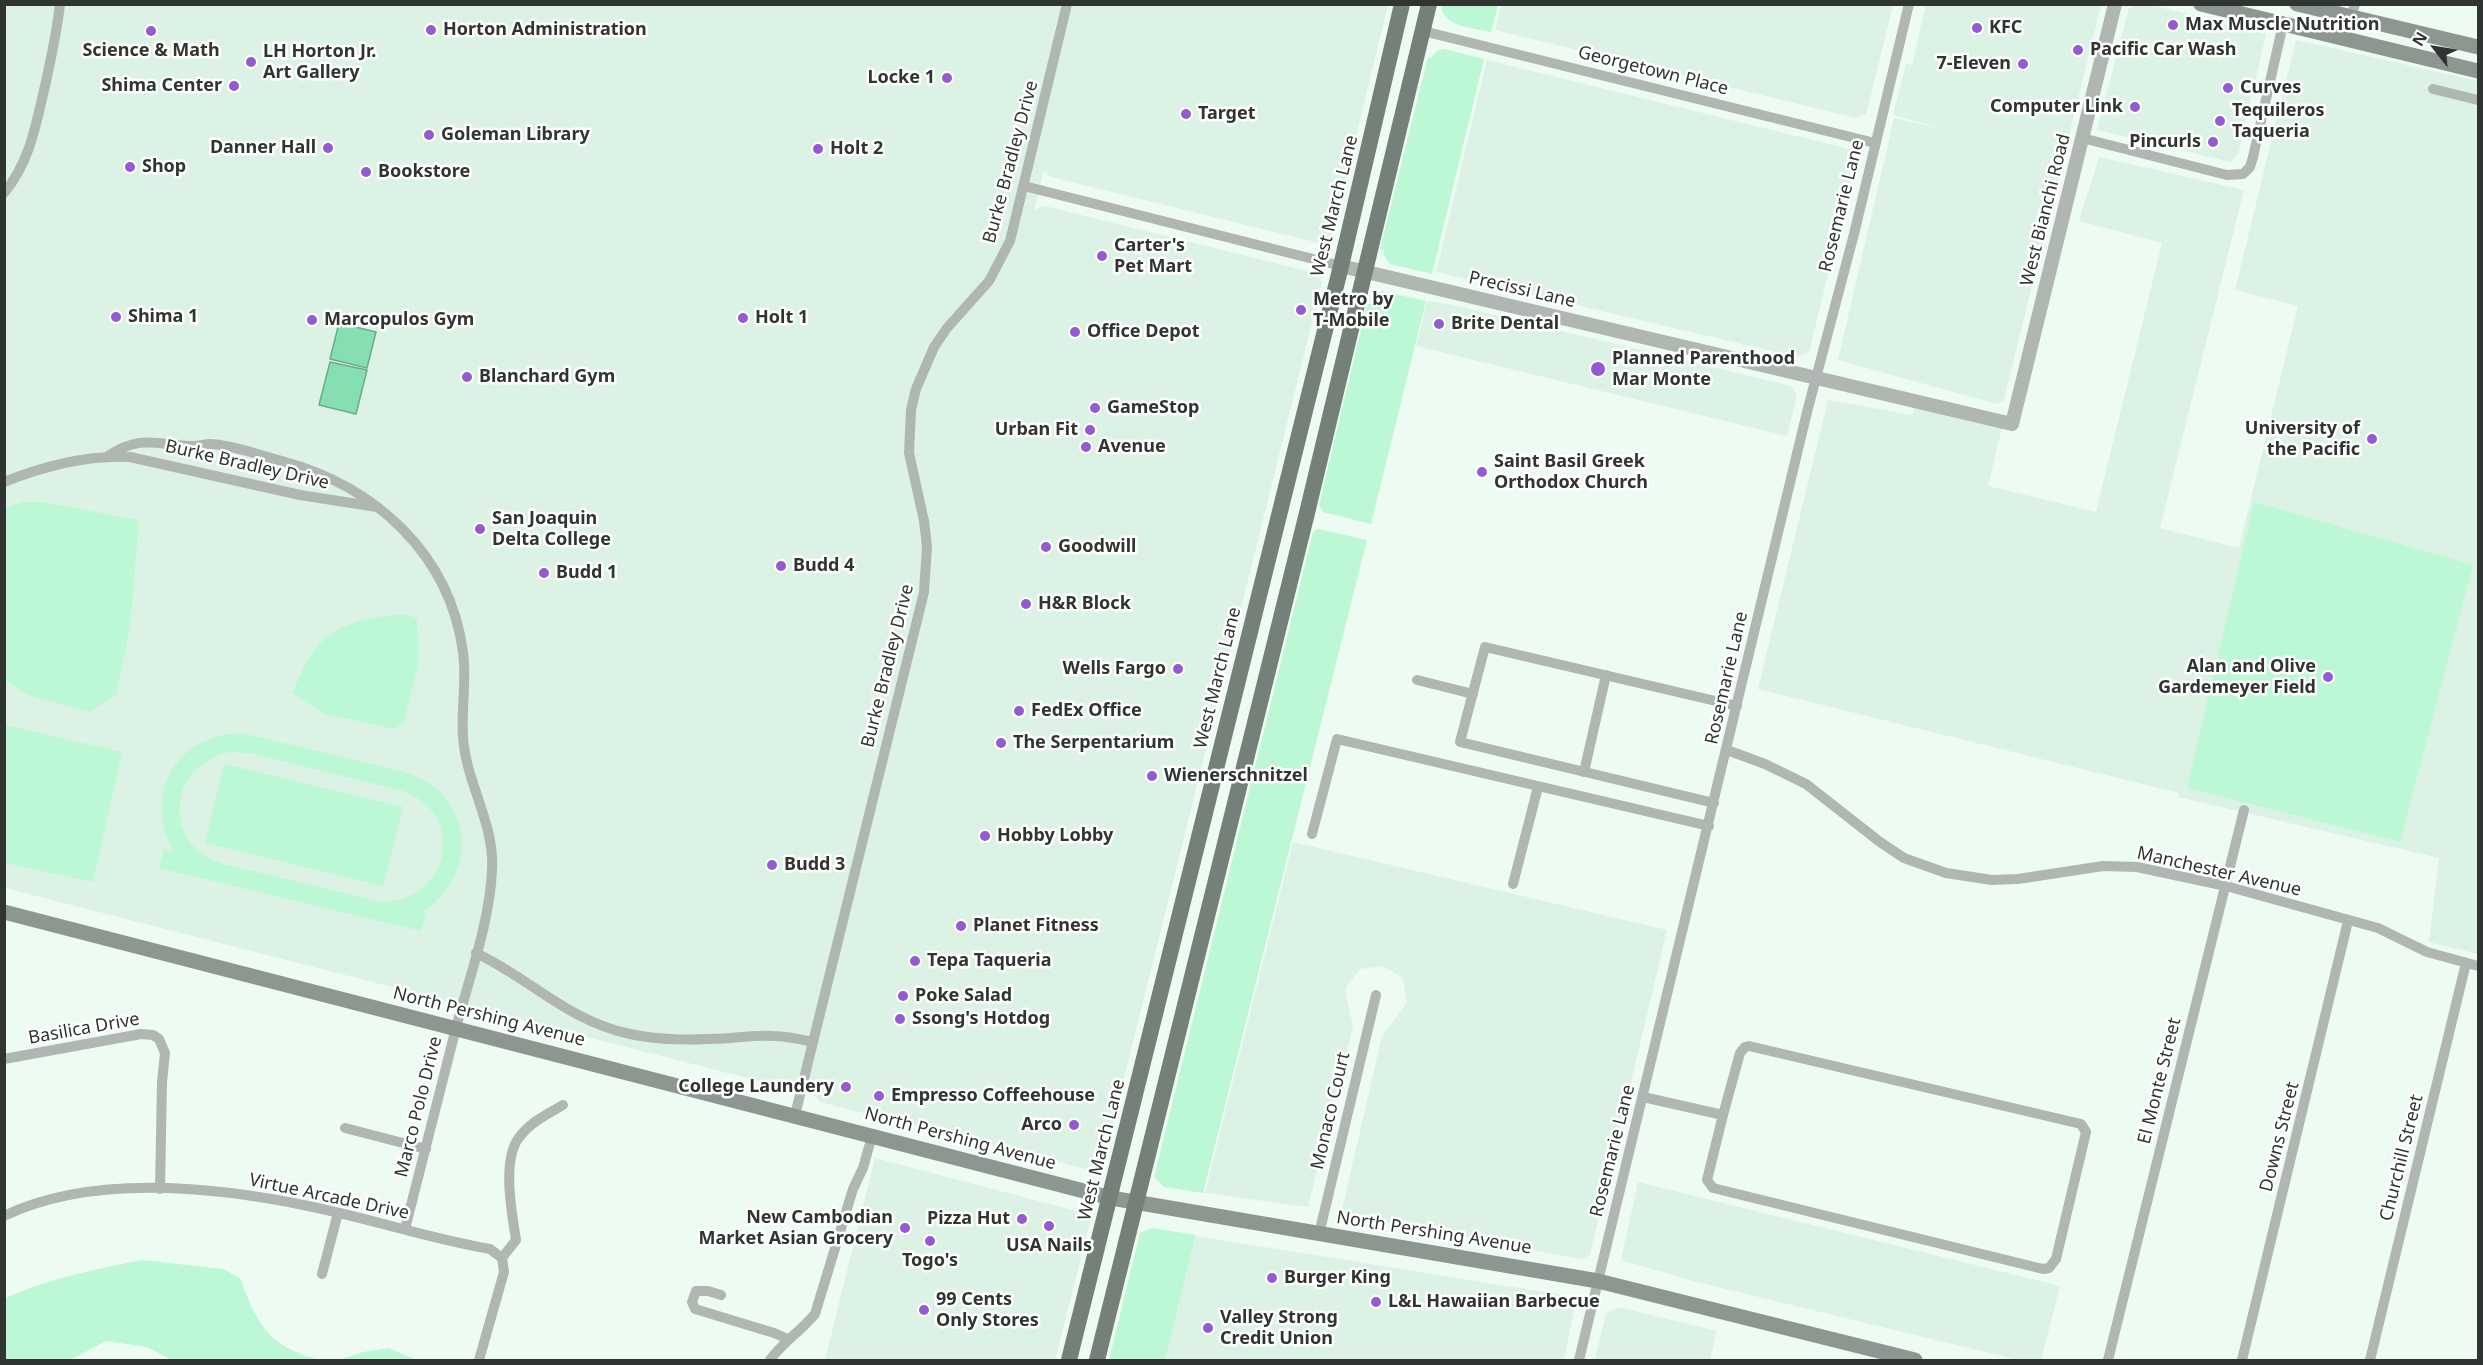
<!DOCTYPE html>
<html>
<head>
<meta charset="utf-8">
<style>
  body { margin:0 }
  #map { position:relative; width:2483px; height:1365px; overflow:hidden; background:#edfbf2; font-family:"Noto Sans",sans-serif }
  canvas { display:block }
  .frame { position:absolute; inset:0; border:6px solid #303532; pointer-events:none }
  .north { position:absolute; left:2405px; top:18px; width:60px; height:60px; -webkit-text-stroke:4px #fff; paint-order:stroke; rotate:301deg; font-size:16px; font-weight:700; line-height:24px; text-align:center; color:#303532 }
  .north::after { content:''; display:block; margin:auto; width:21px; height:27px; background:#303532; clip-path:polygon(50% 0,100% 100%,50% 72%,0 100%) }
</style>
</head>
<body>
<div id="map">
<canvas width="2483" height="1365"></canvas>
<div class="frame"></div>
<div class="north">N</div>
</div>
<script>
const g = document.querySelector('canvas').getContext('2d');
g.lineJoin = 'round';
function fill(path, color) { g.fillStyle = color; g.fill(path, 'evenodd'); }
function trace(path, color, width, dash) { g.strokeStyle = color; g.lineWidth = width; g.lineCap = dash ? 'butt' : 'round'; g.setLineDash(dash || []); g.stroke(path); }
function write(font, color, halo, rows, align = 'center') {
  g.font = font + ' "Noto Sans",sans-serif'; g.lineWidth = 5; g.setLineDash([]); g.textBaseline = 'middle'; g.strokeStyle = halo; g.fillStyle = color; for (const [text, x, y, turn = 0] of rows) {
    g.save(); g.translate(x, y); g.rotate((+turn || 0) * Math.PI / 180); g.textAlign = isNaN(turn) ? turn : align; if (halo) g.strokeText(text, 0, 0); g.fillText(text, 0, 0); g.restore();
  }
}
fill(new Path2D(`
  M2147,4L2266,34L2238,154L2231,162L2097,130L2129,8Z
  M4,5H1388L1331,239L1319,243L1051,177L1044,170L1034,210L1045,206L1315,273L1322,282L1102,1167L1093,1171L820,1102L814,1095L5,888Z
  M1501,5V4L1893,5L1866,114L1856,118L1495,30Z
  M1926,5H2101L2004,400L1997,404L1838,360L1894,118L1947,130L1893,115L1906,64L1912,65Z
  M2296,40L2478,81V954L2429,942L2439,858L2178,797L2179,793L1758,689L1828,400L1912,415L1915,405L2002,427L1988,486L2096,512L2162,243L2079,221L2099,157L2244,190L2160,528L2239,548L2298,306L2235,290Z
  M1487,60L1853,150L1856,161L1809,352L1797,357L1436,272Z
  M1427,301L1449,304L1791,386L1797,396L1787,436L1416,346Z
  M1293,842L1667,930L1590,1255L1581,1259L1341,1214L1382,1036L1407,1003L1403,978L1383,966L1360,969L1345,988L1353,1027L1308,1207L1205,1193Z
  M875,1158L1084,1213L1090,1222L1055,1360H825Z
  M1638,1182L2060,1286L2041,1360H2018L1693,1281L1621,1260Z
  M1196,1236L1569,1296L1575,1306L1564,1360H1165Z
  M1618,1307L1717,1331L1710,1360H1595L1606,1314Z`), '#dcf2e5');
fill(new Path2D(`
  M1441,4L1498,5L1491,32C1474,28 1441,27 1441,4Z
  M1444,49L1484,59L1432,274L1390,264L1383,254L1384,250L1380,249L1428,57L1431,58L1437,51Z
  M1381,291L1426,301L1371,524L1323,512L1319,505L1367,304H1370L1372,298Z
  M23,502H42L139,520L130,627L116,695L89,712L25,694L5,680V508Z
  M2254,502L2473,565L2400,842L2187,788Z
  M1318,529L1367,540L1203,1193L1164,1187L1154,1177L1313,532Z
  M403,614L417,618L419,661L404,722L395,729L325,714L292,693C298,681 303,667 311,655C331,623 368,617 403,614Z
  M5,725L122,752L93,882L5,863Z
  M242,733L405,772C472,793 482,874 422,912L426,913L421,931L159,868L164,850L174,852C143,795 175,734 242,733ZM230,752L250,753L400,790C467,811 452,901 382,902L223,864C161,844 167,765 230,752Z
  M224,764L403,807L383,886L205,843Z
  M1152,1228L1196,1235L1165,1360H1109L1140,1233Z
  M142,1260L223,1269L240,1278C258,1326 268,1346 320,1360H172L147,1347L106,1341L70,1360H5V1300L8,1297C52,1278 95,1269 142,1260Z
  M389,1348L417,1360H339L363,1352Z`), '#bcf7d6');
const water = new Path2D(`
  M339,323L376,332L367,368L330,359Z
  M330,362L367,370L356,414L319,405Z`);
fill(water, '#86dfb0');
trace(water, '#6cac8a', 1.5);
trace(new Path2D(`
  M2351,17L2355,4
  M1423,31L1875,143
  M2433,89L2478,100
  M2082,138L2227,175L2243,174L2250,167L2253,157L2283,24
  M1024,186L1341,266
  M4,193C30,162 36,124 45,86C51,59 57,32 60,4
  M108,456C143,433 158,446 194,446C200,446 205,444 210,444C229,444 263,456 282,461C375,486 450,554 463,652C467,681 461,708 463,737C466,783 495,824 492,870C490,920 470,976 457,1024C439,1093 422,1161 405,1229
  M4,482C44,466 88,455 130,457L300,495L377,507
  M1417,680L1473,694
  M1727,750L1765,764L1806,784L1880,842L1904,858L1946,873L1992,880L2018,879L2103,866L2137,867L2226,886L2378,928L2427,952L2478,966
  M1584,772L1606,675
  M1714,803L1460,742L1485,647L1737,706
  M1312,834L1337,739L1709,826
  M1513,884L1538,787
  M476,953C531,979 568,1021 630,1034C663,1041 697,1040 731,1038C745,1037 758,1035 772,1036C786,1036 800,1039 813,1042
  M4,1059L141,1034L153,1035L159,1039L165,1053L162,1082L160,1189
  M1643,1097L1723,1115L1707,1180L1713,1188L2043,1269L2049,1268L2056,1259L2086,1132L2081,1124L1749,1046L1745,1047L1740,1053L1723,1115
  M795,1115L924,592L927,546L924,521L909,453L911,410L916,389L934,347L947,328L989,281L1010,241L1067,4
  M345,1128L426,1149
  M4,1216C94,1173 218,1187 313,1207C372,1219 430,1239 490,1249L502,1258L504,1272L479,1360
  M1319,1234L1376,995
  M502,1258L516,1240C512,1214 502,1162 518,1139C529,1123 547,1114 563,1105
  M322,1274L338,1213
  M721,1295L708,1291H696L692,1302L695,1309L774,1333L788,1339
  M770,1360C784,1341 800,1332 815,1314L853,1189L863,1168L872,1136
  M1579,1360L1807,412L1854,234L1909,4
  M2108,1360L2244,810
  M2242,1360L2348,921
  M2370,1360L2466,963`), '#b0b6b2', 10);
trace(new Path2D(`
  M1341,266L2012,424L2115,4`), '#b0b6b2', 14);
trace(new Path2D(`
  M2201,4L2478,71
  M2297,4L2478,47
  M4,912L1111,1198L1598,1281L1915,1360`), '#8e9691', 15);
trace(new Path2D(`
  M1069,1360L1341,266L1402,4
  M1097,1360L1306,517L1429,4`), '#758079', 16);
for (const [x, y, r, color] of [
  [2173,25,6,"#935ad1"],
  [1977,28,6,"#935ad1"],
  [431,30,6,"#935ad1"],
  [151,31,6,"#935ad1"],
  [2078,50,6,"#935ad1"],
  [251,62,6,"#935ad1"],
  [2023,64,6,"#935ad1"],
  [947,78,6,"#935ad1"],
  [234,86,6,"#935ad1"],
  [2228,88,6,"#935ad1"],
  [2135,107,6,"#935ad1"],
  [1186,114,6,"#935ad1"],
  [2220,121,6,"#935ad1"],
  [429,135,6,"#935ad1"],
  [2213,142,6,"#935ad1"],
  [328,148,6,"#935ad1"],
  [818,149,6,"#935ad1"],
  [130,167,6,"#935ad1"],
  [366,172,6,"#935ad1"],
  [1102,256,6,"#935ad1"],
  [1301,310,6,"#935ad1"],
  [116,317,6,"#935ad1"],
  [743,318,6,"#935ad1"],
  [312,320,6,"#935ad1"],
  [1439,324,6,"#935ad1"],
  [1075,332,6,"#935ad1"],
  [1598,369,8,"#935ad1"],
  [467,377,6,"#935ad1"],
  [1095,408,6,"#935ad1"],
  [1090,430,6,"#935ad1"],
  [2372,439,6,"#935ad1"],
  [1086,447,6,"#935ad1"],
  [1482,472,6,"#935ad1"],
  [480,529,6,"#935ad1"],
  [1046,547,6,"#935ad1"],
  [781,566,6,"#935ad1"],
  [544,573,6,"#935ad1"],
  [1026,604,6,"#935ad1"],
  [1178,669,6,"#935ad1"],
  [2328,677,6,"#935ad1"],
  [1019,711,6,"#935ad1"],
  [1001,743,6,"#935ad1"],
  [1152,776,6,"#935ad1"],
  [985,836,6,"#935ad1"],
  [772,865,6,"#935ad1"],
  [961,926,6,"#935ad1"],
  [915,961,6,"#935ad1"],
  [903,996,6,"#935ad1"],
  [900,1019,6,"#935ad1"],
  [846,1087,6,"#935ad1"],
  [879,1096,6,"#935ad1"],
  [1074,1125,6,"#935ad1"],
  [1022,1219,6,"#935ad1"],
  [1049,1226,6,"#935ad1"],
  [905,1228,6,"#935ad1"],
  [930,1241,6,"#935ad1"],
  [1272,1278,6,"#935ad1"],
  [1376,1302,6,"#935ad1"],
  [924,1310,6,"#935ad1"],
  [1208,1328,6,"#935ad1"]
]) { const dot = new Path2D(); dot.arc(x, y, r, 0, 2 * Math.PI); g.fillStyle = color; g.fill(dot); trace(dot, '#fff', 2); }
write('bold 18px', '#303532', '#fff', [
  ["Max Muscle Nutrition",2185,25],
  ["KFC",1989,28],
  ["Horton Administration",443,30],
  ["Pacific Car Wash",2090,50],
  ["Science & Math",151,51,"center"],
  ["LH Horton Jr.",263,52],
  ["Art Gallery",263,73],
  ["7-Eleven",2011,64,"right"],
  ["Locke 1",935,78,"right"],
  ["Shima Center",222,86,"right"],
  ["Curves",2240,88],
  ["Computer Link",2123,107,"right"],
  ["Tequileros",2232,111],
  ["Taqueria",2232,132],
  ["Target",1198,114],
  ["Goleman Library",441,135],
  ["Pincurls",2201,142,"right"],
  ["Danner Hall",316,148,"right"],
  ["Holt 2",830,149],
  ["Shop",142,167],
  ["Bookstore",378,172],
  ["Carter's",1114,246],
  ["Pet Mart",1114,267],
  ["Metro by",1313,300],
  ["T-Mobile",1313,321],
  ["Shima 1",128,317],
  ["Holt 1",755,318],
  ["Marcopulos Gym",324,320],
  ["Brite Dental",1451,324],
  ["Office Depot",1087,332],
  ["Planned Parenthood",1612,359],
  ["Mar Monte",1612,380],
  ["Blanchard Gym",479,377],
  ["GameStop",1107,408],
  ["University of",2360,429,"right"],
  ["the Pacific",2360,450,"right"],
  ["Urban Fit",1078,430,"right"],
  ["Avenue",1098,447],
  ["Saint Basil Greek",1494,462],
  ["Orthodox Church",1494,483],
  ["San Joaquin",492,519],
  ["Delta College",492,540],
  ["Goodwill",1058,547],
  ["Budd 4",793,566],
  ["Budd 1",556,573],
  ["H&R Block",1038,604],
  ["Alan and Olive",2316,667,"right"],
  ["Gardemeyer Field",2316,688,"right"],
  ["Wells Fargo",1166,669,"right"],
  ["FedEx Office",1031,711],
  ["The Serpentarium",1013,743],
  ["Wienerschnitzel",1164,776],
  ["Hobby Lobby",997,836],
  ["Budd 3",784,865],
  ["Planet Fitness",973,926],
  ["Tepa Taqueria",927,961],
  ["Poke Salad",915,996],
  ["Ssong's Hotdog",912,1019],
  ["College Laundery",834,1087,"right"],
  ["Empresso Coffeehouse",891,1096],
  ["Arco",1062,1125,"right"],
  ["New Cambodian",893,1218,"right"],
  ["Market Asian Grocery",893,1239,"right"],
  ["Pizza Hut",1010,1219,"right"],
  ["USA Nails",1049,1246,"center"],
  ["Togo's",930,1261,"center"],
  ["Burger King",1284,1278],
  ["99 Cents",936,1300],
  ["Only Stores",936,1321],
  ["L&L Hawaiian Barbecue",1388,1302],
  ["Valley Strong",1220,1318],
  ["Credit Union",1220,1339]
], 'left');
write('18px', '#303532', '#fff', [
  ["Georgetown Place",1653,71,14],
  ["Burke Bradley Drive",1011,162,-75],
  ["West March Lane",1335,206,-76],
  ["Rosemarie Lane",1842,206,-76],
  ["West Bianchi Road",2046,210,-76],
  ["Precissi Lane",1522,290,13],
  ["Burke Bradley Drive",247,465,13],
  ["Burke Bradley Drive",888,666,-76],
  ["West March Lane",1218,678,-76],
  ["Rosemarie Lane",1727,678,-77],
  ["Manchester Avenue",2219,872,13],
  ["North Pershing Avenue",489,1017,14],
  ["Basilica Drive",84,1029,-10],
  ["El Monte Street",2160,1081,-76],
  ["Marco Polo Drive",419,1107,-76],
  ["Monaco Court",1331,1111,-77],
  ["Downs Street",2280,1137,-76],
  ["North Pershing Avenue",960,1139,15],
  ["West March Lane",1102,1150,-76],
  ["Rosemarie Lane",1613,1151,-76],
  ["Churchill Street",2402,1158,-76],
  ["Virtue Arcade Drive",329,1197,12],
  ["North Pershing Avenue",1434,1233,9]
]);
</script>
</body>
</html>
